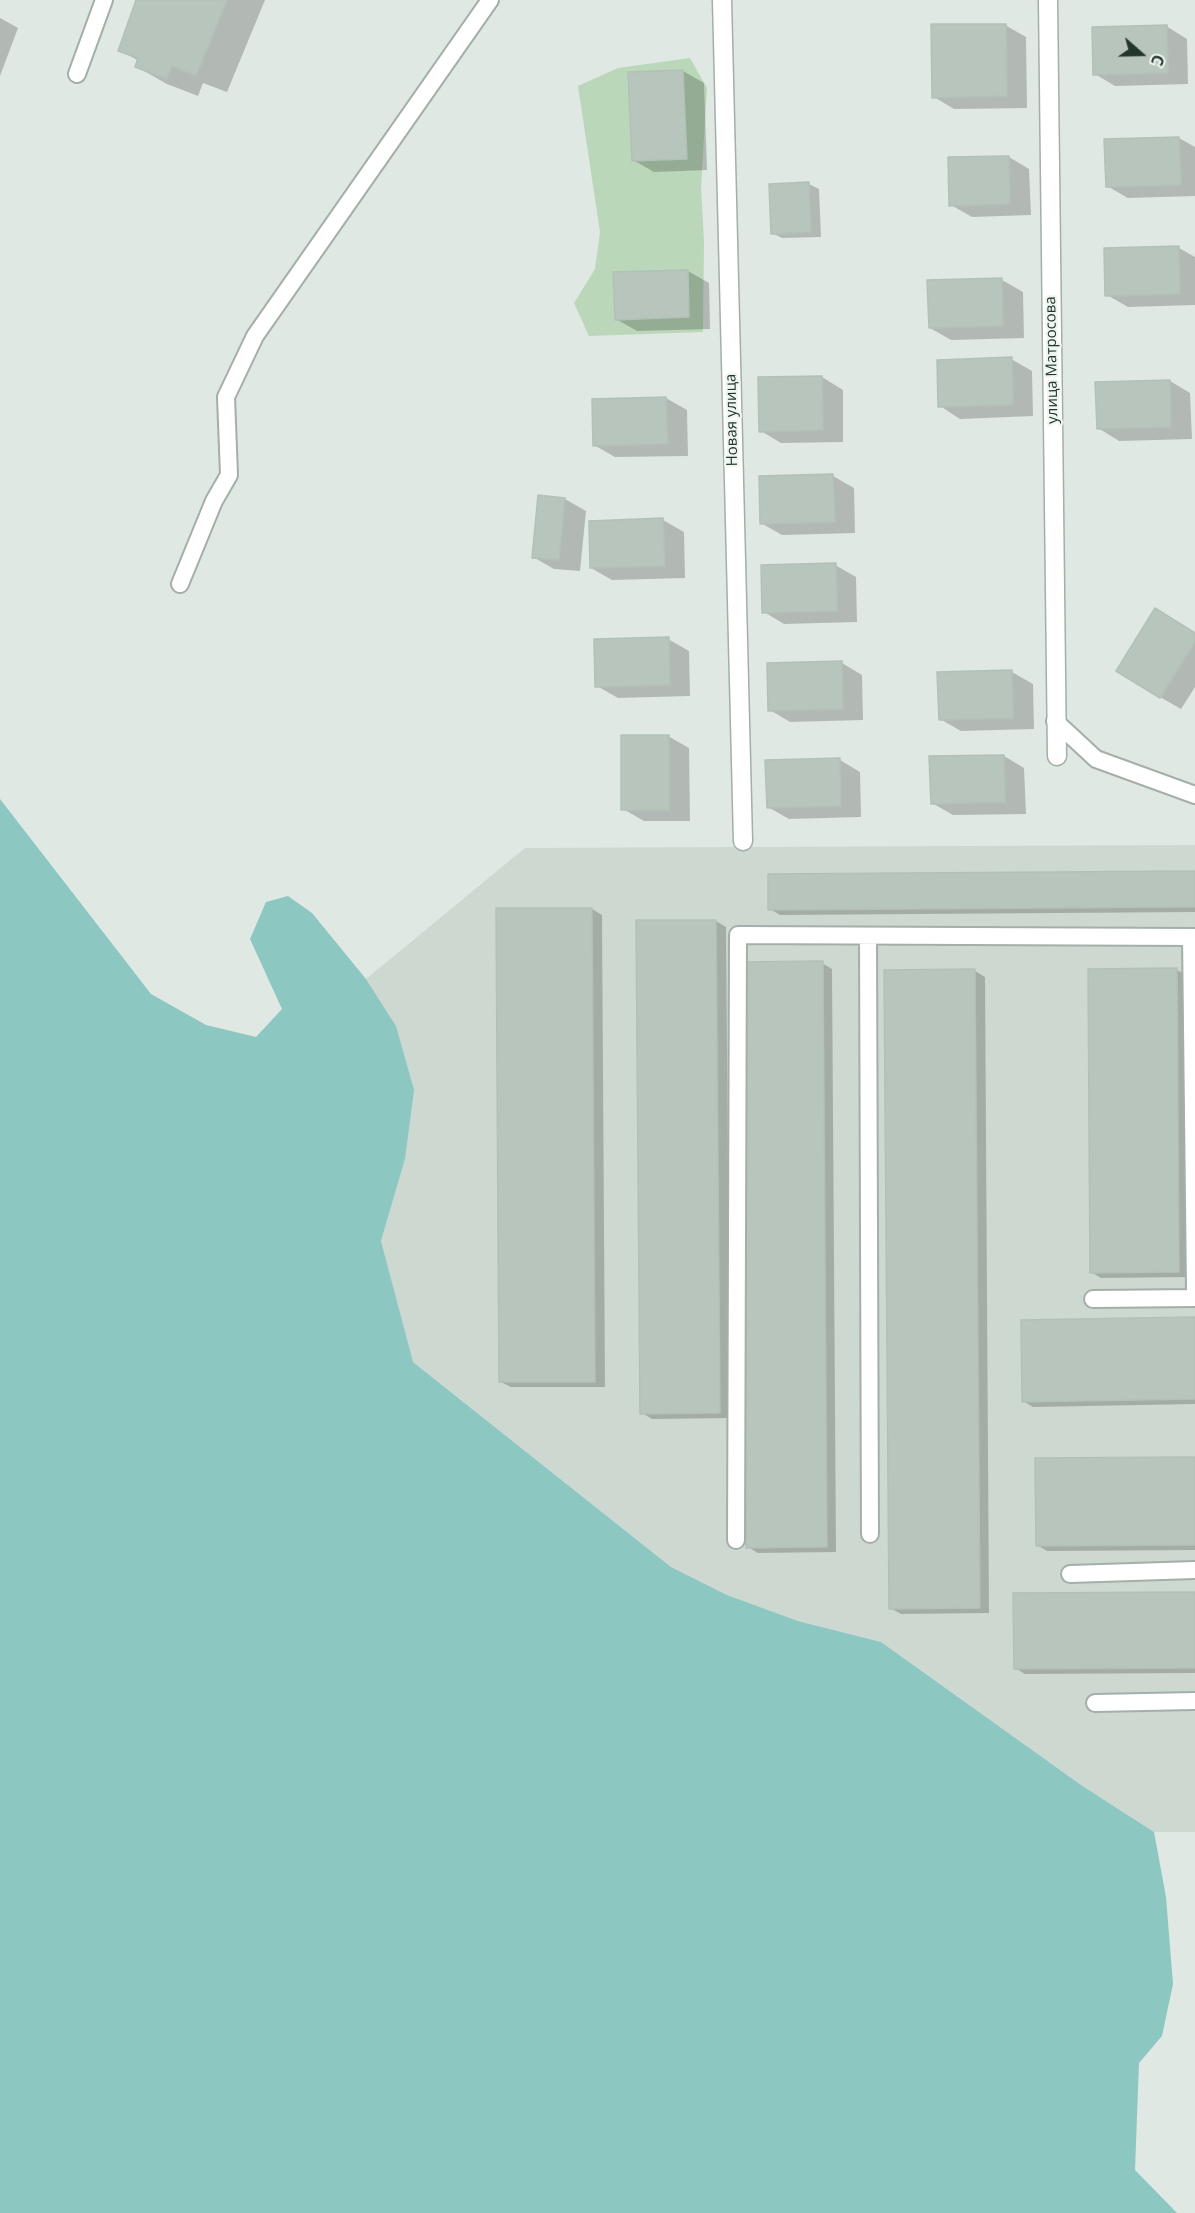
<!DOCTYPE html>
<html>
<head>
<meta charset="utf-8">
<style>
  body { margin:0 }
  #map { position:relative; width:1195px; height:2213px; overflow:hidden; background:#dfe8e2; font-family:"Open Sans",sans-serif }
  canvas { display:block }
  .north { position:absolute; left:1111px; top:24px; width:60px; height:60px; -webkit-text-stroke:4px #eff5f0; paint-order:stroke; rotate:110deg; font-size:16px; font-weight:700; line-height:24px; text-align:center; color:#22362c }
  .north::after { content:''; display:block; margin:auto; width:21px; height:27px; background:#22362c; clip-path:polygon(50% 0,100% 100%,50% 72%,0 100%) }
</style>
</head>
<body>
<div id="map">
<canvas width="1195" height="2213"></canvas>
<div class="north">С</div>
</div>
<script>
const g = document.querySelector('canvas').getContext('2d');
g.lineJoin = 'round';
function fill(path, color) { g.fillStyle = color; g.fill(path, 'evenodd'); }
function trace(path, color, width, dash) { g.strokeStyle = color; g.lineWidth = width; g.lineCap = dash ? 'butt' : 'round'; g.setLineDash(dash || []); g.stroke(path); }
function write(font, color, halo, rows, align = 'center') {
  g.font = font + ' "Open Sans",sans-serif'; g.lineWidth = 4.5; g.setLineDash([]); g.textBaseline = 'middle'; g.strokeStyle = halo; g.fillStyle = color; for (const [text, x, y, turn = 0] of rows) {
    g.save(); g.translate(x, y); g.rotate((+turn || 0) * Math.PI / 180); g.textAlign = isNaN(turn) ? turn : align; if (halo) g.strokeText(text, 0, 0); g.fillText(text, 0, 0); g.restore();
  }
}
fill(new Path2D(`
  M1195,845V1832H1154L1081,1785L881,1642L798,1621L727,1595L671,1567L412,1361L381,1241L405,1159L396,1026L366,979L525,848Z`), '#cdd8d0');
fill(new Path2D(`
  M690,58L707,88L701,188L704,241L703,332L589,336L574,303L595,269L600,232L578,86L618,68Z`), '#bad7ba');
fill(new Path2D(`
  M0,799L151,994L206,1025L256,1037L282,1009L250,939L266,902L288,896L312,913L366,979L396,1026L414,1090L405,1159L381,1241L413,1362L671,1567L727,1595L798,1621L881,1642L1081,1785L1154,1832L1166,1897L1173,1984L1162,2036L1139,2063L1135,2170L1177,2213H0Z`), '#8dc7c2');
fill(new Path2D(`
  M137,0H265L227,92L203,83L198,96L167,84L137,67L139,61L119,50Z
  M0,18L18,28L0,76Z
  M1005,25L1026,37L1027,108L954,109L934,97Z
  M1166,26L1187,39L1188,84L1115,86L1095,74Z
  M683,71L704,83L707,170L654,172L633,160L630,74Z
  M1179,138L1195,147V196L1128,198L1107,186Z
  M1009,157L1029,169L1031,215L972,217L951,205Z
  M809,184L819,189L821,237L782,238L772,233Z
  M1179,248L1195,257V305L1128,307L1107,295Z
  M688,271L709,283L710,329L637,331L616,319Z
  M1002,280L1023,292L1024,338L951,340L930,328Z
  M1011,359L1032,371L1033,416L960,419L940,406Z
  M822,377L843,390V442L781,443L761,431Z
  M1170,381L1190,393L1192,439L1119,441L1098,428Z
  M666,398L687,410L688,456L615,457L594,445Z
  M833,476L854,488L855,533L782,535L761,523Z
  M539,497L565,499L586,511L580,571L554,569L533,557Z
  M663,520L684,532L685,578L612,580L591,568Z
  M835,565L856,577L857,622L784,624L764,612Z
  M1195,634V687L1181,709L1160,697Z
  M668,639L689,651L690,696L618,698L597,686Z
  M842,663L862,675L863,720L790,722L770,710Z
  M1012,672L1033,684L1034,729L961,731L940,719Z
  M668,736L689,748L690,821H644L623,809Z
  M1004,756L1024,768L1026,814L953,815L932,803Z
  M840,760L860,772L861,817L789,819L768,807Z
  M1195,872V912L780,915L770,909Z
  M592,909L602,915L605,1387H511L501,1382Z
  M716,921L726,927L730,1418L652,1419L642,1413L638,922Z
  M822,963L832,969L836,1552L758,1553L748,1547Z
  M1177,970L1187,975L1189,1277L1101,1278L1091,1272L1089,971Z
  M975,971L985,977L989,1613L901,1614L890,1608Z
  M1195,1318V1404L1033,1407L1023,1401Z
  M1195,1459V1550L1047,1551L1037,1545Z
  M1195,1594V1673L1025,1674L1015,1668Z`), '#0003');
const building = new Path2D(`
  M136,0H227L196,76L172,66L167,79L135,67L138,58L118,51Z
  M931,24H1006L1007,96L932,98Z
  M1167,25L1168,73L1093,75L1092,27Z
  M683,70L687,159L632,161L628,72Z
  M1179,137L1181,185L1106,187L1104,139Z
  M1009,156L1010,204L949,206L948,157Z
  M809,182L811,232L771,234L769,184Z
  M1179,246L1180,294L1105,296L1104,248Z
  M688,270L689,317L615,320L613,272Z
  M1002,278L1003,326L929,328L927,280Z
  M1012,357L1013,405L938,407L937,360Z
  M822,376L823,430L759,432L758,377Z
  M1170,380L1171,427L1097,429L1095,382Z
  M666,397L668,444L593,446L592,399Z
  M833,474L835,522L760,524L759,476Z
  M538,495L565,498L559,560L532,558Z
  M663,518L665,566L590,568L589,521Z
  M836,563L837,611L762,613L761,565Z
  M1155,608L1195,633V642L1160,698L1116,671Z
  M669,637L670,685L595,687L594,639Z
  M842,661L843,709L768,711L767,663Z
  M1012,670L1013,718L939,720L937,672Z
  M621,735H669V810H621Z
  M1004,755L1005,802L931,804L929,756Z
  M840,758L841,806L767,808L765,760Z
  M1195,871V907L768,910V874Z
  M496,908H592L595,1382H499Z
  M636,920H716L720,1413L640,1414Z
  M823,961L827,1547L746,1548L742,962Z
  M1177,968L1179,1272L1090,1273L1088,969Z
  M975,969L980,1608L889,1609L884,970Z
  M1195,1317V1399L1022,1402L1021,1320Z
  M1195,1457V1545L1036,1546L1035,1458Z
  M1195,1592V1668L1014,1669L1013,1593Z`);
fill(building, '#b8c5bd');
trace(building, '#b2c1b7', 1.5);
const lane = new Path2D(`
  M77,74L104,0
  M180,584L214,501L229,475L226,397L255,336L490,0
  M1055,721L1096,759L1195,795
  M868,936L870,1534
  M1191,937L1195,1291
  M1093,1299L1195,1298
  M736,1540L738,935L1195,937
  M1070,1574L1195,1570
  M1095,1703L1195,1701`);
const street = new Path2D(`
  M722,0L743,841
  M1048,0L1057,756`);
trace(lane, '#a3afa8', 20);
trace(street, '#a3afa8', 21);
trace(lane, '#fff', 16);
trace(street, '#fff', 18);
write('15px', '#22362c', '#eff5f0', [
  ["улица Матросова",1052,360,-91],
  ["Новая улица",732,420,-91]
]);
</script>
</body>
</html>
